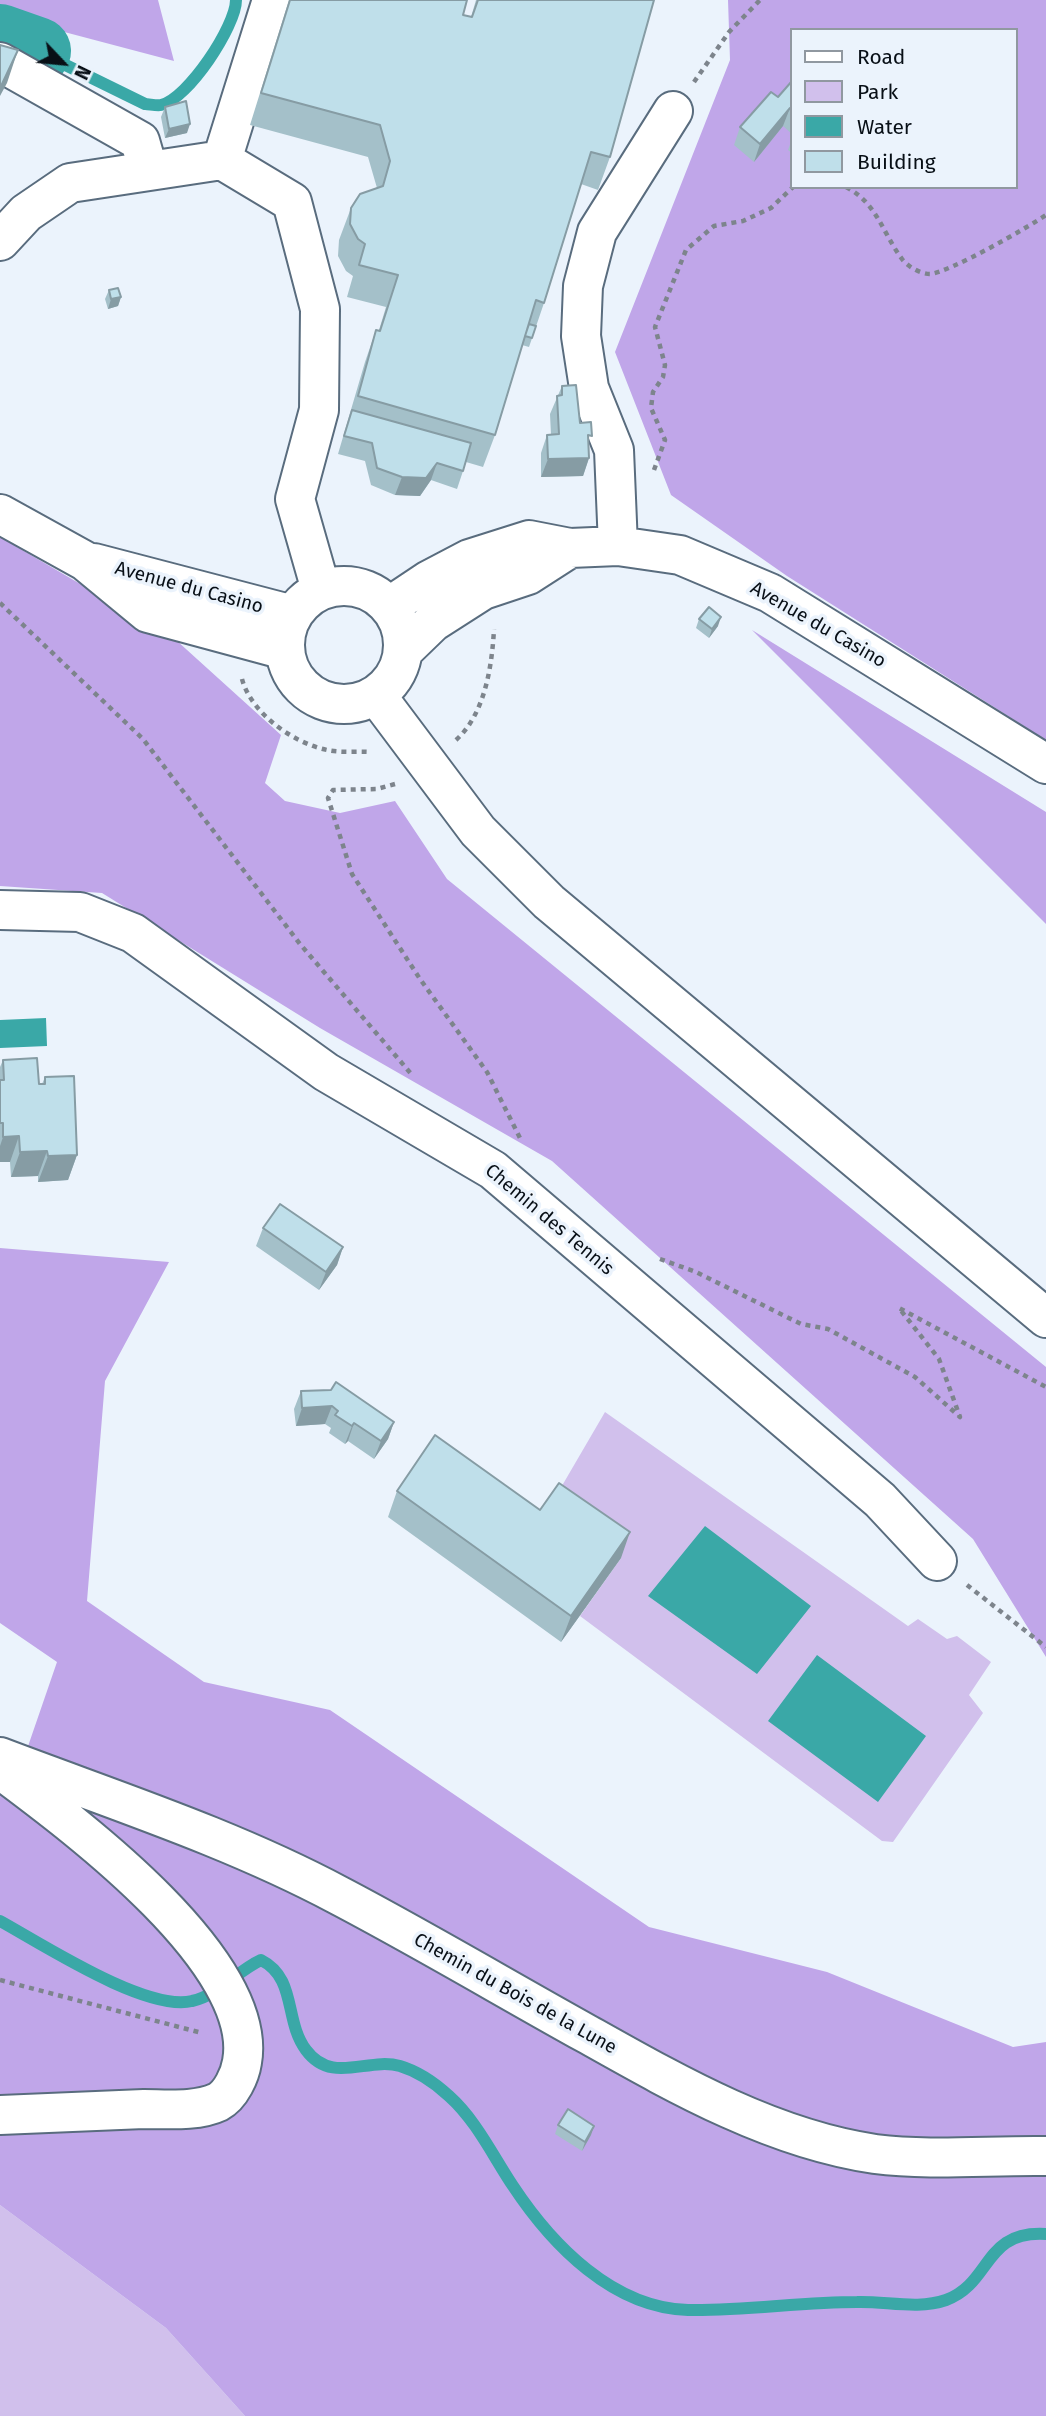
<!DOCTYPE html>
<html>
<head>
<meta charset="utf-8">
<style>
  body { margin:0 }
  #map { position:relative; width:1046px; height:2416px; overflow:hidden; background:#ebf3fc; font-family:"Fira Sans",sans-serif }
  canvas { display:block }
  .legend { position:absolute; left:790px; top:28px; width:228px; height:161px; box-sizing:border-box; background:#ebf3fc; border:2px solid #9098a0; margin:0; padding:9px 12px; list-style:none; font-size:21px; color:#080f16 }
  .legend li { display:flex; align-items:center; gap:14px; height:35px }
  .legend b { width:35px; border:2px solid #9098a0 }
  .north { position:absolute; left:28px; top:28px; width:70px; height:70px; -webkit-text-stroke:5px #ebf3fc; paint-order:stroke; rotate:116deg; font-size:19px; font-weight:700; line-height:28px; text-align:center; color:#080f16 }
  .north::after { content:''; display:block; margin:auto; width:24px; height:32px; background:#080f16; clip-path:polygon(50% 0,100% 100%,50% 72%,0 100%) }
</style>
</head>
<body>
<div id="map">
<canvas width="1046" height="2416"></canvas>
<ul class="legend">
<li><b style="height:9px;background:#fff"></b>Road</li>
<li><b style="height:19px;background:#d1c0ec"></b>Park</li>
<li><b style="height:19px;background:#3aa8a7"></b>Water</li>
<li><b style="height:19px;background:#bfdfea"></b>Building</li>
</ul>
<div class="north">N</div>
</div>
<script>
const g = document.querySelector('canvas').getContext('2d');
g.lineJoin = 'round';
function fill(path, color) { g.fillStyle = color; g.fill(path, 'evenodd'); }
function trace(path, color, width, dash) { g.strokeStyle = color; g.lineWidth = width; g.lineCap = dash ? 'butt' : 'round'; g.setLineDash(dash || []); g.stroke(path); }
function write(font, color, halo, rows, align = 'center') {
  g.font = font + ' "Fira Sans",sans-serif'; g.lineWidth = 7; g.setLineDash([]); g.textBaseline = 'middle'; g.strokeStyle = halo; g.fillStyle = color; for (const [text, x, y, turn = 0] of rows) {
    g.save(); g.translate(x, y); g.rotate((+turn || 0) * Math.PI / 180); g.textAlign = isNaN(turn) ? turn : align; if (halo) g.strokeText(text, 0, 0); g.fillText(text, 0, 0); g.restore();
  }
}
fill(new Path2D(`
  M605,1412L908,1626L918,1619L947,1639L957,1636L991,1662L969,1695L983,1713L893,1842L882,1841L580,1616L621,1558L549,1508Z
  M0,2205L166,2328L245,2416H0Z`), '#d1c0ec');
fill(new Path2D(`
  M0,0H158L174,61L0,15Z
  M728,0H1046V740L787,576L671,495L615,352L730,60ZM792,30H1016V187H792Z
  M0,537L176,640L281,735L265,783L285,801L340,813L395,801L447,879L1046,1367V1657L973,1539L552,1161L320,1028L102,893L0,886Z
  M752,630L1046,812V924Z
  M0,1248L169,1262L105,1381L87,1601L204,1682L330,1710L649,1927L827,1972L1013,2047L1046,2042V2416H245L166,2328L0,2205V1778L15,1784L57,1662L0,1623Z`), '#c0a6e9');
fill(new Path2D(`
  M46,1018L47,1046L0,1048V1020Z
  M705,1526L811,1606L757,1674L648,1596Z
  M817,1655L926,1736L878,1802L768,1721Z`), '#3aa8a7');
trace(new Path2D(`
  M37,51L145,104C149,104 157,106 161,105C188,99 236,26 236,0
  M0,1921C42,1944 146,2012 192,2001C217,1996 237,1971 261,1960C297,1978 284,2021 306,2050C332,2085 367,2057 400,2066C420,2072 435,2083 449,2096C476,2120 493,2156 513,2186C552,2245 613,2308 688,2310C744,2311 801,2302 857,2302C886,2301 918,2310 946,2300C992,2283 983,2230 1046,2234`), '#3aa8a7', 12);
trace(new Path2D(`
  M0,38L37,51`), '#3aa8a7', 68);
const minor = new Path2D(`
  M272,0L222,160L292,202L320,309L319,410L295,499L321,590
  M0,62L140,141L148,169
  M0,241L26,213L70,183L222,160
  M0,514L85,561L148,613L285,650
  M618,546L614,450L589,388L581,336L583,286L597,232L673,111
  M94,563L293,615
  M285 645a59 59 0 1 1 118 0a59 59 0 1 1-118 0Z
  M390,606L429,580L469,559L529,540L570,548L618,546L680,555L770,593L1046,764
  M403,651L433,622L483,590L528,575L570,548
  M376,695L478,831L549,902L1046,1318
  M0,910L80,912L133,933L326,1072L493,1170L880,1500L937,1561
  M0,1757C113,1800 231,1838 338,1895C422,1939 504,1988 587,2034C676,2084 772,2139 875,2154C931,2161 990,2155 1046,2156
  M0,2115C48,2113 96,2111 144,2109C166,2109 197,2112 218,2102C231,2095 240,2075 242,2062C260,1963 76,1826 5,1773`);
trace(minor, '#596c7e', 42);
trace(new Path2D(`
  M694,82L729,32L760,0
  M846,187C877,203 882,232 902,259C907,266 920,274 930,274C950,272 1027,228 1046,215
  M654,470L665,440L651,408L653,392L663,377L665,365L655,327L686,250L714,226L743,221L771,208L793,187
  M0,603L143,739L300,944L413,1076
  M242,679C251,713 293,743 327,750C340,753 357,751 371,752
  M456,740C485,714 492,666 494,629
  M395,784L377,789L333,790L328,798L352,874L420,979L487,1072L521,1140
  M660,1259L696,1272L801,1324L828,1329L915,1377L960,1417L939,1359L899,1308L1046,1387
  M967,1585L1046,1647
  M0,1980L202,2033`), '#7d848c', 4.5, [5, 5]);
trace(minor, '#fff', 38);
fill(new Path2D(`
  M289,0H467L463,15L471,17L476,0H654L610,157L598,190L581,184L544,303L529,347L522,345L495,435L483,467L466,462L457,489L431,480L420,496L395,495L371,485L365,461L338,454L365,362L376,330H379L386,307L347,297L353,276L346,271L338,256L339,240L351,208L377,188L368,157L250,125Z
  M792,81V134L783,126L754,162L734,145L740,127L778,97Z
  M165,107L187,133L165,138L161,117Z
  M792,139V153L788,150Z
  M109,290L121,297L118,306L108,309L105,299Z
  M562,386L580,423L588,445L589,458L583,476L541,477V453L547,435H551L550,414Z
  M699,619L718,626L709,638L696,628Z
  M3,1060L39,1084H42L45,1077L77,1155L68,1180L38,1182V1176L11,1177L10,1162H0V1067Z
  M263,1228L343,1247L337,1265L319,1290L256,1246Z
  M301,1391L394,1422L388,1439L374,1459L348,1441L345,1444L329,1433L331,1428L325,1424L296,1426L294,1409Z
  M397,1491L540,1510L621,1558L561,1642L388,1517Z
  M558,2125L591,2135L582,2151L555,2134Z`), '#a4c0c9');
fill(new Path2D(`
  M18,50L7,83L0,96V88Z
  M790,108L783,126L754,162L760,144Z
  M190,124L187,133L165,138L169,129Z
  M121,297L118,306L108,309L111,299Z
  M589,458L583,476L541,477L548,459Z
  M437,463L431,480L420,496L395,495L402,477Z
  M721,617L718,626L709,638L712,629Z
  M19,1136L10,1162H0V1146L3,1137Z
  M47,1151L38,1176L11,1177L20,1152Z
  M77,1155L68,1180L38,1182L48,1156Z
  M343,1247L337,1265L319,1290L326,1272Z
  M332,1406L325,1424L296,1426L302,1408Z
  M394,1422L388,1439L374,1459L381,1441Z
  M354,1423L348,1441L345,1444L352,1426Z
  M630,1532L621,1558L561,1642L571,1616Z
  M594,2126L591,2135L582,2151L585,2142Z`), '#869ca4');
const building = new Path2D(`
  M290,0H467L463,15L472,17L478,0H654L610,157L591,152L544,303L536,300L495,435L358,396L376,330L380,331L398,275L359,265L365,244L358,239L350,224L351,208L360,194L383,186L390,161L380,125L261,93Z
  M0,45L18,50L0,88Z
  M792,81V110L790,108L760,144L740,127L771,92L778,97Z
  M186,101L190,124L169,129L165,107Z
  M118,288L121,297L111,299L109,290Z
  M529,324L536,326L532,338L525,336Z
  M576,385L580,423L591,422L592,436L588,435L589,458L548,459L547,435L559,434L557,396L562,395V386Z
  M352,410L471,443L463,471L437,463L426,478L402,477L377,468L372,443L344,436Z
  M709,607L721,617L712,629L699,619Z
  M37,1058L39,1084H45V1077L74,1076L77,1155L48,1156L47,1151L20,1152L19,1136L3,1137V1123H0V1080H4L3,1060Z
  M280,1204L343,1247L326,1272L263,1228Z
  M336,1382L394,1422L381,1441L354,1423L352,1426L335,1415L338,1411L332,1406L302,1408L301,1391L331,1390Z
  M435,1435L540,1510L559,1483L630,1532L571,1616L397,1491Z
  M568,2109L594,2126L585,2142L558,2125Z`);
fill(building, '#bfdfea');
trace(building, '#869ca4', 2);
write('19px', '#080f16', '#ebf3fc', [
  ["Avenue du Casino",189,588,15],
  ["Avenue du Casino",818,625,30],
  ["Chemin des Tennis",549,1220,40],
  ["Chemin du Bois de la Lune",515,1994,29]
]);
</script>
</body>
</html>
